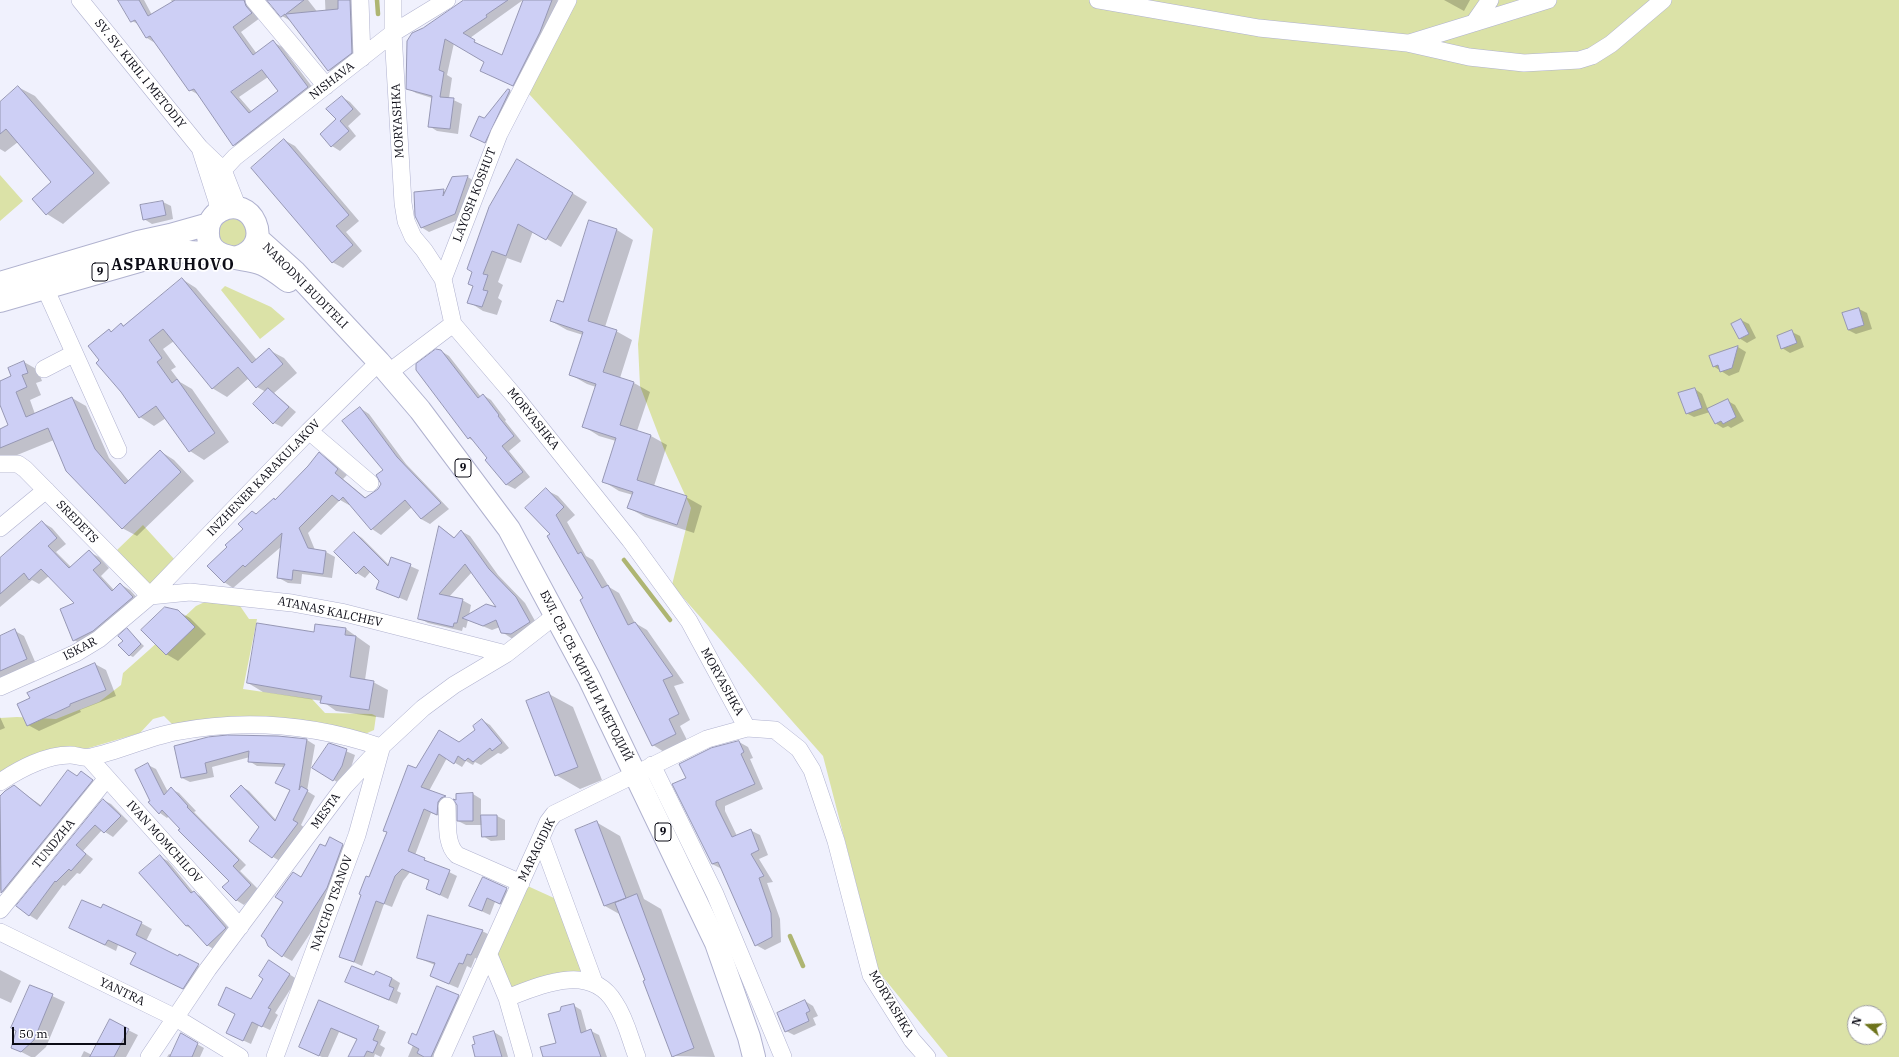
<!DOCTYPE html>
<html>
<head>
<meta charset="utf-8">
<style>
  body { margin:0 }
  #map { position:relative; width:1899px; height:1057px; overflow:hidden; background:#f0f1fd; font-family:"IBM Plex Serif",serif }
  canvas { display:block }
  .north { position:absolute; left:1847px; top:1005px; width:40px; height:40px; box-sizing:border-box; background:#fff; border:1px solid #9e9ea2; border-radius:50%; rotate:289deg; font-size:11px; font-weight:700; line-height:16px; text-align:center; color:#0c0c16 }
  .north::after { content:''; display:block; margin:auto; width:14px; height:18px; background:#6e741c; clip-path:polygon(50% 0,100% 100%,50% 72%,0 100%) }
  .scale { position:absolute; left:12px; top:1027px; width:114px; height:18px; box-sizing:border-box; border:2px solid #0c0c16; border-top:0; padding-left:5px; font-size:12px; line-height:14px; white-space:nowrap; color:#0c0c16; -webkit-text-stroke:3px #fff; paint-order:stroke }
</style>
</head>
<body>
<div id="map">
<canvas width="1899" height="1057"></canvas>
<div class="north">N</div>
<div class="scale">50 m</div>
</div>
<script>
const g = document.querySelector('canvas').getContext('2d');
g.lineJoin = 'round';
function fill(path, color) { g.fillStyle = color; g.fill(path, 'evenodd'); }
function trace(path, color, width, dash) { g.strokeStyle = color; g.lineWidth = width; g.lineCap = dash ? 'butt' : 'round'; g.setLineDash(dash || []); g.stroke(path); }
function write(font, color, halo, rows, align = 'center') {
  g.font = font + ' "IBM Plex Serif",serif'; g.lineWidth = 3.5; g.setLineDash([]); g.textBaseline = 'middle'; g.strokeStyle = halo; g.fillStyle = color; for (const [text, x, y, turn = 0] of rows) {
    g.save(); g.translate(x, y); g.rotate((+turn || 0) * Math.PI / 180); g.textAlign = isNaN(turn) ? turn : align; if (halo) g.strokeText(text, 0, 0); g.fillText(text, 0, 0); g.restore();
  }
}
fill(new Path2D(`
  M575,0H1899V1057H948L879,972L823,756L672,585L691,508L664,449L640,386L638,344L653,229L529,94ZM1855,1013H1879V1037H1855Z
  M0,175L23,201L0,221Z
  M219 233a14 14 0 1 1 28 0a14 14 0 1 1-28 0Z
  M225,286L271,307L285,319L260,339L221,290Z
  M143,525L175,560L149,585L117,550Z
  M207,601L238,603L249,619H257L243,689L312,699L325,713L372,714L376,716L374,730L365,734L297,721L260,716L174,726L164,716L153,719L140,733L0,774V718L17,717L56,719L99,702L121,685L123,673L149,650L196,606Z
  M521,883L565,903L594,982L507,998L489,955Z`), '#dbe2a7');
fill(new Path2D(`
  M119,0H144L152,15L173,3L171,0H255L260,18L241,32L257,54L273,42L282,47L316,92L243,150L234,145L199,95L190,90L155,43L147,38L140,25L132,21ZM268,77L279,92L252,112L239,97Z
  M268,0H308L326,23L325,0H358L360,58L338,75L329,70L291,21L282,16Z
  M466,0H523L470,38L482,47L502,57L524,0H557L564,4L521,90L490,75L486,62L454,43L447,75L452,78L449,98L462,104L458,134L437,131L429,126L432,98L416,93L407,88L424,29Z
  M1444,0H1470L1464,11Z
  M18,87L35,96L110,183L63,224L47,214L34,199L53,182L18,142L5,152L0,149V103Z
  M508,90L518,96L493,146L479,140L484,119Z
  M342,97L350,102L361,114L348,126L356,136L340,151L332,146L321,134L337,119Z
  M284,140L295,146L359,221L346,232L362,251L343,268L332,262Z
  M532,169L587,202L561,247L533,231L521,263L507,258L498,282L503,285L498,298L502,301L497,315L483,311L469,302L474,287L469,284L473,272Z
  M468,177L475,182L463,218L429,232L421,227L444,191L446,192L452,178Z
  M163,202L171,206L173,219L152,224L144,219Z
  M590,222L617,230L633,240L605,327L616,331L632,340L620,378L634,383L650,392L637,431L651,436L667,445L654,486L686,497L702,506L694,533L645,517L629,508L633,495L619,491L603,481L616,441L599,436L583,426L596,387L587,384L571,375L583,335L567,330L551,321L563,303Z
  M182,279L196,288L257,360L269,350L284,358L297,373L274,393L296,412L282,427L274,423L266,392L257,387L249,378L227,397L212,388L174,341L163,349L176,367L171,370L180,382L192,389L229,442L204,460L190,451L166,418L154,426L140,417L101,360L109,330L112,332L121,324L125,326Z
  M1859,309L1867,313L1872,329L1856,334L1848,330Z
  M1741,320L1749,324L1756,338L1747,343L1739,338Z
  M1792,332L1800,336L1804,347L1790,353L1782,348Z
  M1738,347L1746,352L1739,372L1729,376L1713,366L1710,356Z
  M441,351L449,356L481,397L483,395L491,400L506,420L505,421L521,441L509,451L530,477L515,489L507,485L487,460L489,458L476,442L468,438Z
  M24,362L38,370L42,381L36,383L41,395L30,400L35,414L72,398L86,406L109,458L129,481L160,451L174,460L194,481L137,536L122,528L54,440L0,462V430L9,426L0,403V382L13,377Z
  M1695,389L1702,394L1708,410L1728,401L1735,405L1744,421L1731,428L1728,426L1723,428L1715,423L1710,412L1694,417L1686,413Z
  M360,408L369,414L406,464L449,509L430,524L421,519L412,507L381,535L372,529L350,504L349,505L340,500L308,533L315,550L326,552L335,557L332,578L302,574L301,584L288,583L279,578L282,546L233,588L224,582L244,529L257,515L276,500L308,467L319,454L328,459L347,475L343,479L366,498L378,490L382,484L384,470Z
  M546,490L558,496L575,515L567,522L586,556L593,560L609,587L619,593L635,623L647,630L684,683L674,686L690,720L680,726L687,740L664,752L653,745L584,598L551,535Z
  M42,522L52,528L66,544L56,552L72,568L89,552L99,557L109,568L101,576L114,590L120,584L130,590L142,603L83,645L74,640L76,603L49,576L39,584L32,580L0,607V559Z
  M440,527L455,538L461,531L470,536L498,575L525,603L539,628L521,639L511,638L502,632L500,627L492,630L468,620L466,628L463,627L462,631L428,623L419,618ZM472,572L499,608L469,615L471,605L462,600L449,597Z
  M355,533L362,538L389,565L392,558L419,570L407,601L377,588L380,581L371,571L365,578L357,573Z
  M178,611L190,618L206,634L178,661L166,654Z
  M316,625L346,629L370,646L365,680L373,682L388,690L384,718L336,711L322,701L263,692L248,683L315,633Z
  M127,630L144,646L133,657L129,655L124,641Z
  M15,631L24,636L36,664L0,680V637Z
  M95,664L106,670L116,696L80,710L81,712L39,731L28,725Z
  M549,694L573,707L602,780L580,789L556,775Z
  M0,717L5,728L0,730Z
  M482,720L490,725L509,748L501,754L498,753L481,765L475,762L473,765L466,761L462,767L447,758L429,791L452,801L445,818L431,813L415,855L457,876L448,899L427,889L430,880L410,872L403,881L392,907L384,904L362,966L340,956L388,833L384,830L440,731L459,743L477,730Z
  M307,740L315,745L307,791L315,796L301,825L305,828L280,861L273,857L261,827L241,786L249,791L276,820L291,790L284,767L257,766L249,761L250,757L212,767L214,777L190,782L182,778L176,747Z
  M739,742L748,747L753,758L750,759L763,789L725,806V811L737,836L750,830L760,835L768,855L759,859L773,882L767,883L780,919L781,942L765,950L756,945L722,869L712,864L688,778Z
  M329,744L355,755L350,771L342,785L314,768Z
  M148,765L156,769L168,792L171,789L179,793L196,811L194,812L246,865L240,871L259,890L244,905L236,900L230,881L169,816L167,818L160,813L151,801Z
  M81,772L100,785L10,896L2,892L0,890V798L5,792L14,786L42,806Z
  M473,794L481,799V816H497L505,820V840L491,841L483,836V825H466L458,821Z
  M103,800L111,804L128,821L113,837L102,830L83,851L93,859L80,874L77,873L65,886L63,885L37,920L29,915Z
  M596,822L620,836L644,899L661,909L715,1057L672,1056L621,915L605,906L576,830Z
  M331,838L352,850L336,894L292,961L283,956L301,878Z
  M160,857L168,861L194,893L202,897L233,933L215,950L207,945L194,930L186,926Z
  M483,878L514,894L508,908L495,902L490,915L470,906Z
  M141,923L152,929L146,941L209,971L193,994L132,964L137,954L118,945L116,951L70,928Z
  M482,931L490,935L479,959L475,958L471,968L467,966L458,988L439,980L435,965L418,958Z
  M269,962L297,979L275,1013L278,1015L270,1030L259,1025L251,1044L227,1033L236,1014L251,1001L265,978Z
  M0,970L21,981L11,1003L0,998Z
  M375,976L392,978L400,983L397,991L401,993L397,1004L346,982Z
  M31,986L65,1002L46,1047L35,1057H31L12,1047Z
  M458,996L466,1001L441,1057H408L417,1036Z
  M805,1001L813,1006L818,1016L813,1018L816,1025L794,1035L786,1031Z
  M320,1002L386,1032L380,1045L385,1048L381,1057L375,1054L374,1057H352L358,1040L339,1032L328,1057H322L308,1051Z
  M573,1005L581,1010L587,1032L591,1031L599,1035L607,1057H545L557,1043L561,1012Z
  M128,1030L138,1035L126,1057H81L84,1051L92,1055Z
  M494,1032L502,1037L508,1057H477Z
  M181,1035L204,1048L200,1057H167L169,1054L172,1055Z`), '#0003');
trace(new Path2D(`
  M377,0L378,14
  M624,560L670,620
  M790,936L803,966`), '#aeb572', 4.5);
const building = new Path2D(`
  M118,0H139L148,16L175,0H244L246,6L252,13L233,27L253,55L273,40L308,87L233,146L194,89L189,91L150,36L146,38L135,20L131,22ZM262,70L278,91L249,113L231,92Z
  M267,0H304L286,14L338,9V0H350L352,53L328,71L285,14L281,17Z
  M464,0H508L486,15L487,17L463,33L475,40L474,42L502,55L523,0H552L540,32L513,86L480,71L484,62L445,39L439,70L444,72L440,97L454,98L450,129L428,127L432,96L406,89L407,41L412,33L423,28Z
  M18,86L94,173L46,215L32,199L51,182L6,129L0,134V102Z
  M508,89L510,90L485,143L470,136L479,116L484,118Z
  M342,96L353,109L340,121L349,131L331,147L320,134L336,119L326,109Z
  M284,139L349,215L336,226L353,245L332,263L251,168Z
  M517,159L573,193L546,240L518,224L506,256L492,251L483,274L488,275L483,290L488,291L482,307L467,303L473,286L468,284L472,272L467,269L489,207Z
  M468,176L455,214L421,228L415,216L414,192L444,189L443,196L452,177Z
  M163,201L166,215L143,220L140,205Z
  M589,220L617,229L588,321L617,330L603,372L634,382L620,425L651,435L637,480L687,496L677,525L627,508L633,492L602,482L616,438L582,427L596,384L569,375L583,332L550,321L557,300L563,302Z
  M182,278L252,363L269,348L283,364L256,388L238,367L212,389L163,329L149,340L162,358L157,362L172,383L177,379L215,433L189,452L156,406L139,418L121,392L96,363L99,360L88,346L109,329L111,332L121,323L123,326Z
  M1859,308L1864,325L1848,330L1842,313Z
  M1741,319L1749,334L1739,339L1731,324Z
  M1792,330L1797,343L1781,349L1777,336Z
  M1738,346L1732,368L1720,372L1718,365L1713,367L1709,356Z
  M436,349L441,350L478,398L483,394L499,415L498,416L514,436L502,446L523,472L506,485L485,460L487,458L470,437L468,439L416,370V364Z
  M24,361L28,373L22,375L27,387L16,392L26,417L72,397L95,449L125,484L160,450L181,472L122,529L66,471L48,428L0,448V429L8,425L0,405V381L11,376L8,368Z
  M268,388L289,407L273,424L253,404Z
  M1695,388L1702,408L1686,414L1678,393Z
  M1728,399L1736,417L1723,424L1721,421L1715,424L1707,409Z
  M360,407L397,457L441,503L421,519L405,500L371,530L343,497L339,501L332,495L299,528L308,548L326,551L323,574L293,570L292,580L277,578L282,533L245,567L243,565L224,583L207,566L227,547L225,545L243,529L238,524L252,511L256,514L274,498L275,500L308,466L319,452L338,469L335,473L365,498L378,489L381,484L376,475L383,470L342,421Z
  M546,488L564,507L556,515L578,554L581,552L602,588L608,585L628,625L635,622L673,676L663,680L679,714L669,719L676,734L652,746L580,600L583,598L547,536L550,534L525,508Z
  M42,521L57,538L48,546L69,568L89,550L101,563L93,570L112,591L120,583L133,597L93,631L73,641L60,609L74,603L41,569L29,580L24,573L0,594V558Z
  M439,526L454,538L461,530L489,569L516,597L530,622L511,634L501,633L496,620L483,626L462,618L486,604L496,607L465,564L439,594L463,599L457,623H454L453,627L418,619Z
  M354,532L388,566L391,557L411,564L399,598L376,589L379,581L364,566L356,574L334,552Z
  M165,607L178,610L195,627L166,655L141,630Z
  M257,623L314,632L315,624L346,628L345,635L356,636L350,677L374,681L369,710L320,703L322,696L247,683Z
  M127,628L141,644L129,656L118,645L123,641L118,636Z
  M15,629L27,659L0,671V636Z
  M95,663L106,690L70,704V706L27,726L17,704L30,698L27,693Z
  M549,692L578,767L555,776L526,701Z
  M482,719L502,743L492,751L490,748L473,762L468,758L465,761L458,756L454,764L439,754L421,787L446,796L441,798L438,802L437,815L424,809L408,851L425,858L424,860L450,870L440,895L426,889L429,880L402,869L395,876L384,904L376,901L354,962L339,957L361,895L359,894L366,876L369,877L387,832L383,831L408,765L416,768L439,730L459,742L475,730L473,726Z
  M228,735L278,736L307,739L299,790L301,786L308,790L293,820L298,823L272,858L249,841L259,827L230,796L241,785L275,821L290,790L275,783L285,764L248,762L249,751L205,763L207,773L181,778L174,746L208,737Z
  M739,741L744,752L741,754L755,784L716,801V805L732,837L751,829L759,850L751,854L764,876L759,878L771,913L772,937L755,946L718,862L712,864L672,784L686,778L679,764L711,748Z
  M329,743L347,749L342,766L333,781L312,768Z
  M148,763L164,795L171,787L188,806L187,807L239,860L233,866L251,885L236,901L222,887L229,881L178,830L180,829L162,810L159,814L148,802L150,801L135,770Z
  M68,770L77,776L81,771L93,780L1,893L0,796L5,791L14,785L40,806Z
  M473,793V821H457V805L453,799L456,800V794Z
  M103,799L121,816L104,833L95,825L76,845L86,854L71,871L69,869L56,882L55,881L29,916L16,906Z
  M481,815H497V836L482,837Z
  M597,821L626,898L604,906L575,830Z
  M330,837L343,844L327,888L282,957L268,946L265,939L261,936L283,902L275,897L293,872L301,877L320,844L325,846Z
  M160,855L191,893L194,891L226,928L207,946L188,925L186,926L139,873Z
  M483,877L507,888L500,904L487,898L482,911L469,906Z
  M637,894L694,1048L672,1057L643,981L645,980L615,903Z
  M82,900L101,908L103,904L142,922L136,935L178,956L179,954L199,964L183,989L130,964L136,953L108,940L105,945L69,928Z
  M428,915L483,930L471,955L467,954L463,964L459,963L449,984L430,976L435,963L417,958Z
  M269,960L290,974L268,1008L271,1009L262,1027L252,1022L243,1041L226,1033L235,1014L218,1005L226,987L251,999L263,979L259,976Z
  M352,966L374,975L376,971L392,978L389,986L394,988L389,1000L345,982Z
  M30,985L53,994L34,1040L21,1052L11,1048L16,1031L11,1028Z
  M437,986L459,995L431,1057H424L417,1053L419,1049L408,1043L412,1033L416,1035Z
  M319,1000L379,1026L373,1040L378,1042L373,1053L367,1051L364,1057H348L357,1039L331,1028L319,1056L299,1047Z
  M805,1000L810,1011L806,1013L809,1021L785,1032L777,1013Z
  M574,1004L581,1033L591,1029L601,1057H543L540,1047L556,1043L548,1014L560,1011L561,1007Z
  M110,1019L129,1029L114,1057H90Z
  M494,1031L502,1057H475L472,1045L475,1044L473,1037Z
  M181,1033L198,1043L192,1057H170Z`);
fill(building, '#cdcff5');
trace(building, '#9697b4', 1);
const minor = new Path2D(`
  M80,0L200,148L223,170L238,208
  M254,0L326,86
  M360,0L362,58
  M393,0V33L403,203L406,221L413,237L424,250L443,279
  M568,0L499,134L443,279L453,324L517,399L630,540L689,621L747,728L775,730L799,749L812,770L836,841L871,975L912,1040L927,1057
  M1098,0L1259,28L1407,43L1469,57L1524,63L1579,60L1592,56L1611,44L1663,0
  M1474,23L1548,0
  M1409,43L1474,23L1490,0
  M200,148L217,201L218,213
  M223,170L235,157L393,33L447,0
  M45,288L118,450
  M44,369L73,354
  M388,373L453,324
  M309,431L370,483
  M0,464H18L25,469L150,596
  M0,528L46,490
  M150,596L190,592L292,603L341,612L506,654
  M0,687L76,653L99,639L150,596L309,431L379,362
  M89,758L240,927
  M652,765L715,894L783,1057
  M0,782C20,769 45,755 70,755C77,755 84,759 91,757C119,751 146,738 175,732C246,718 313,724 381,747
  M447,806C448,822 445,844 457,855L521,883
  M541,838L594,982
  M0,910L107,778
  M0,932L176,1018L240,1057
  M489,955L507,998L524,1057
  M507,998C541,985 591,962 615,1003C626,1019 630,1039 637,1057
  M149,1057L208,969L344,787L381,747L423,708L454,685L506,654L556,615
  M275,1057L357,835L381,749
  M442,1057L548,822L554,814L707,739L747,728`);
const major = new Path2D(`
  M257,238L295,272L379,362L420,410L509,529L589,678L716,943L749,1037L754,1057
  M238,257C276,245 252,193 220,211C213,215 208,223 208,231C206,262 242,256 262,264C271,268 280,275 288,281
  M0,283L138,242L170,235L209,224
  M0,301L174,251L219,254`);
trace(minor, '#b0b2cf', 18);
trace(major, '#b0b2cf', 24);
trace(minor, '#fff', 17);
trace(major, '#fff', 22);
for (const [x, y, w] of [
  [100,272,16],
  [463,468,16],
  [663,832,16]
]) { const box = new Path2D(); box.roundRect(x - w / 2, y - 9, w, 18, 3); g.fillStyle = '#fff'; g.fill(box); trace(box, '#0c0c16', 1); }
write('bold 11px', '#0c0c16', null, [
  ["9",100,272],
  ["9",463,468],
  ["9",663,832]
]);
write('12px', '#0c0c16', '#fff', [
  ["SV. SV. KIRIL I METODIY",140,74,51],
  ["NISHAVA",332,81,-38],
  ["MORYASHKA",398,121,-93],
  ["LAYOSH KOSHUT",475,195,-69],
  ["NARODNI BUDITELI",305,286,45],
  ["MORYASHKA",533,419,51],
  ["INZHENER KARAKULAKOV",264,478,-46],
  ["SREDETS",77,522,46],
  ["ATANAS KALCHEV",330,612,12],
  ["ISKAR",80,649,-28],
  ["БУЛ. СВ. СВ. КИРИЛ И МЕТОДИЙ",586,676,63],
  ["MORYASHKA",722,682,61],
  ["MESTA",326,811,-54],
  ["IVAN MOMCHILOV",164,842,48],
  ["TUNDZHA",54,844,-51],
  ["MARAGIDIK",537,850,-64],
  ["NAYCHO TSANOV",332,903,-70],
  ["YANTRA",122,992,26],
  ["MORYASHKA",891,1004,59]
]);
g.letterSpacing = '1px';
write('bold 16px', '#0c0c16', '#fff', [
  ["ASPARUHOVO",173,265]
]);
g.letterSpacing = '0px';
</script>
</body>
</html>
